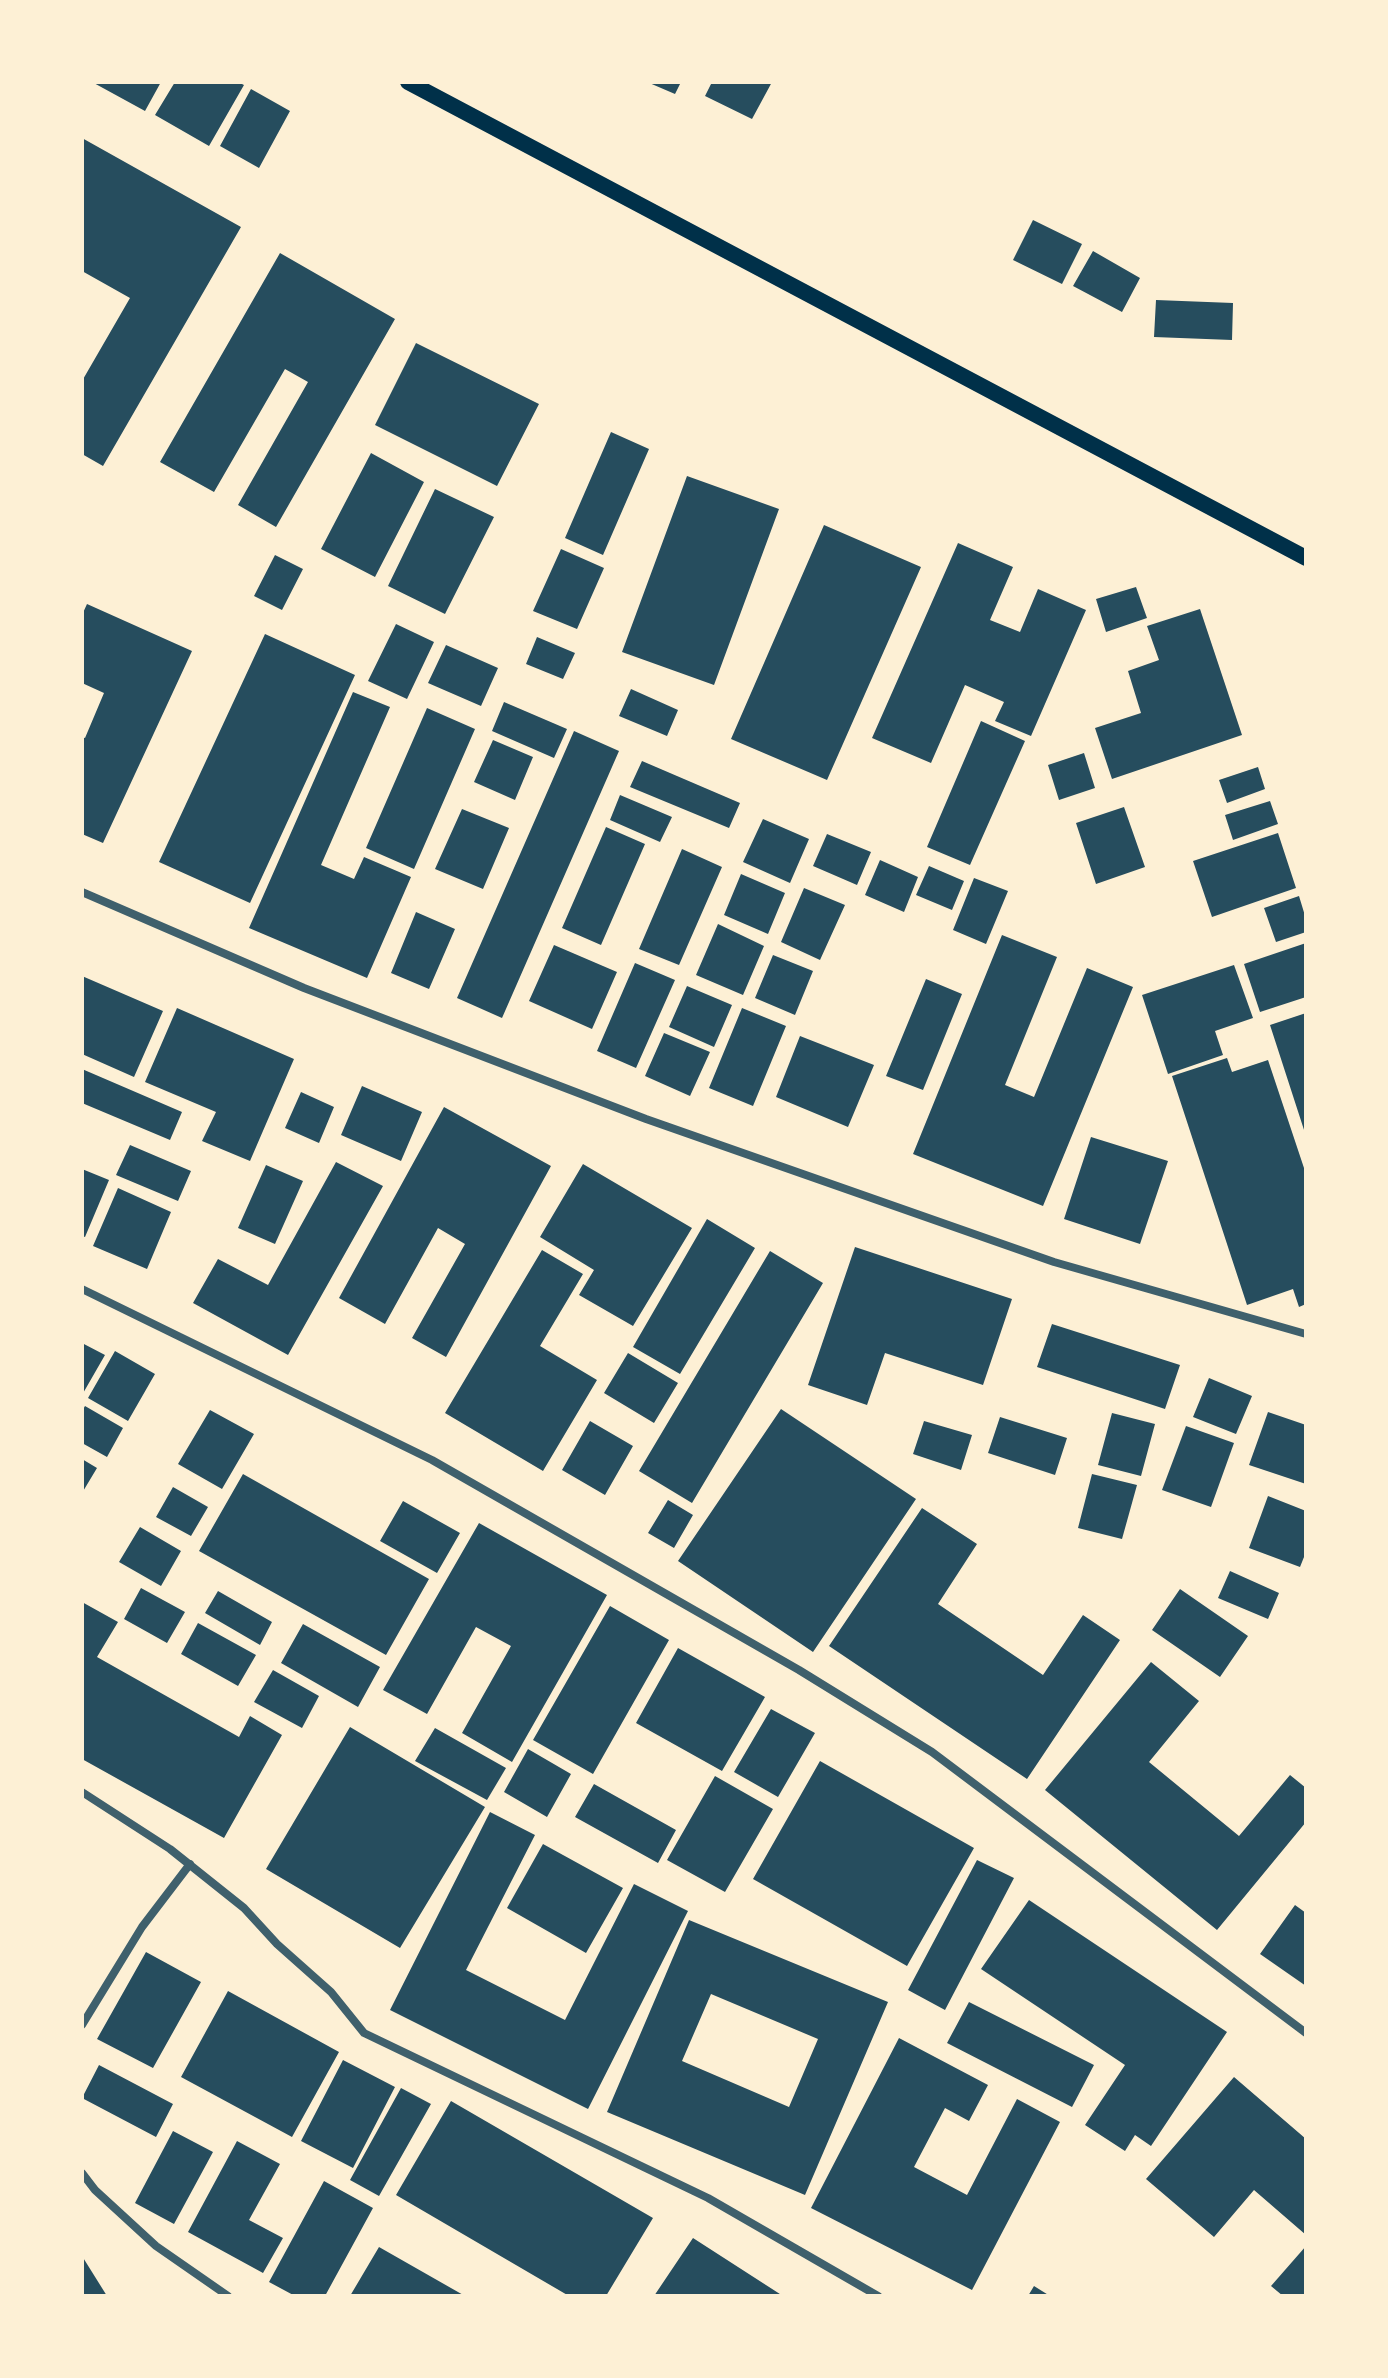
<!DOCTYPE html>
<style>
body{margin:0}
#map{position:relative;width:1388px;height:2378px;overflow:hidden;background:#fdf0d5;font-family:Overpass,sans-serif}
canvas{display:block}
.frame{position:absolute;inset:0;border:84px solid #fdf0d5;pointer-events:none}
</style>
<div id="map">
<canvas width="1388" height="2378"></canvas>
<div class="frame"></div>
</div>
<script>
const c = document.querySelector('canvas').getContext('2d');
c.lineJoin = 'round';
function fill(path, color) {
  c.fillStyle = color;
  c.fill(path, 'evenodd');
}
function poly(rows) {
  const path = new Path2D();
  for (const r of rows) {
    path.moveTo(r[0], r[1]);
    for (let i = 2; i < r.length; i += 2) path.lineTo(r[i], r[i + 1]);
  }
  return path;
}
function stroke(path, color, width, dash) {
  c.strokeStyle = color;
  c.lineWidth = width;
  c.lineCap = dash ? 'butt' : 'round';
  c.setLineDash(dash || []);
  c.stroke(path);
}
fill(poly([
 [92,82,161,82,145,111],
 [175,82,238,82,244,85,209,146,155,115],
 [647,82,681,82,675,94],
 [712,82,772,82,752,119,705,96],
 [251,89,290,111,259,168,220,146],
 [82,138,241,227,103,466,82,454,82,381,130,298,82,271],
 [1033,220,1082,244,1062,284,1013,260],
 [1093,251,1140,278,1122,312,1073,286],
 [280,253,395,319,276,527,238,505,308,382,285,369,214,492,160,462],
 [1156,300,1233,303,1232,340,1154,337],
 [416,343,539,404,497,486,375,425],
 [611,432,649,449,603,555,565,538],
 [371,453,424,482,375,577,321,549],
 [687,476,779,509,714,685,622,652],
 [435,489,494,517,445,614,388,586],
 [824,525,921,567,827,780,731,739],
 [958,543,1013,567,990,620,1020,632,1038,589,1086,610,1031,736,995,721,1004,702,965,685,931,763,872,738],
 [561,549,604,568,577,629,533,611],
 [275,555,303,569,282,610,254,596],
 [1136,587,1147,618,1106,632,1096,599],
 [87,604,192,651,103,843,82,834,82,737,85,738,104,693,82,683,82,615],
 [1200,609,1242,735,1112,779,1095,728,1141,713,1128,671,1159,660,1147,626],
 [396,624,434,642,407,699,368,681],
 [265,634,355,675,250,903,159,862],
 [537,637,575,653,563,679,526,664],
 [446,645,498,668,481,706,428,683],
 [631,689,678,710,667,736,619,716],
 [353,692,390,707,321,865,354,879,364,857,411,877,367,978,249,928],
 [504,702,567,729,554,758,492,731],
 [427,708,475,729,414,869,366,848],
 [981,721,1025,741,970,865,927,847],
 [574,731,619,751,502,1018,457,998],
 [493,740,533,757,515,800,474,782],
 [1084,753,1095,788,1059,800,1048,765],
 [642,761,740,803,729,828,630,787],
 [1258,767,1265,789,1227,803,1219,780],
 [620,795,672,817,660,842,610,820],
 [1270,801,1278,824,1233,840,1225,815],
 [1124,807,1145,867,1096,884,1076,823],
 [462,809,509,828,483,889,435,869],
 [763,819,809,839,790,883,743,862],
 [606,827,645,844,601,945,562,928],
 [1278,833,1296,888,1212,917,1193,861],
 [827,834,871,852,857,885,813,866],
 [682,849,722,867,679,965,639,949],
 [880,860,918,877,904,912,865,895],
 [929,866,964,881,952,910,916,895],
 [741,874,785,893,768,934,724,915],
 [974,878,1008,891,986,944,953,930],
 [804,888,845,905,820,960,781,942],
 [1299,896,1306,919,1306,932,1276,942,1264,908],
 [416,912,455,929,429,989,391,973],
 [718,924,764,946,743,995,696,975],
 [1002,935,1057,957,1005,1085,1034,1097,1087,968,1133,987,1043,1206,913,1154],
 [1306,943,1306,997,1260,1012,1244,964],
 [554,945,617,972,592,1029,529,1001],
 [773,955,813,971,795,1015,755,998],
 [635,963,675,980,636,1068,597,1051],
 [1234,965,1253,1018,1215,1031,1223,1055,1168,1074,1142,995],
 [82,976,163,1011,134,1077,82,1054],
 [926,979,962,994,923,1090,886,1076],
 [687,986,732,1005,714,1047,669,1027],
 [177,1008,294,1059,250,1161,202,1141,216,1112,145,1082],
 [742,1008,786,1026,753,1106,709,1088],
 [1306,1013,1306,1133,1305,1133,1270,1025],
 [664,1033,710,1052,690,1096,645,1076],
 [800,1036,874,1065,848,1127,776,1097],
 [1227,1058,1232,1072,1268,1060,1306,1174,1306,1304,1299,1307,1293,1289,1247,1305,1172,1076],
 [82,1069,182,1112,170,1140,82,1103],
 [362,1086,422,1112,401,1161,341,1135],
 [301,1092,334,1107,319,1143,285,1128],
 [444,1107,551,1166,446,1357,412,1338,465,1244,438,1228,385,1324,339,1298],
 [1091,1137,1168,1161,1140,1244,1064,1219],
 [130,1145,191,1171,178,1201,116,1175],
 [336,1162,383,1186,288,1355,193,1303,218,1259,268,1285],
 [583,1164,692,1228,633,1326,579,1295,594,1270,540,1237],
 [266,1165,303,1181,275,1244,238,1228],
 [82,1169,109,1180,85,1237,82,1236],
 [118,1188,171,1212,147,1269,93,1246],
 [707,1219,755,1248,680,1374,633,1347],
 [855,1247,1012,1299,983,1385,885,1353,867,1405,808,1385],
 [542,1250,583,1274,540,1346,597,1380,543,1471,445,1413],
 [770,1251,823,1283,692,1503,639,1471],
 [1052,1324,1180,1365,1165,1409,1037,1367],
 [82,1343,105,1355,82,1395],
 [115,1351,155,1374,128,1421,88,1398],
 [628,1353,678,1383,654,1423,604,1393],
 [1209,1378,1252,1396,1236,1434,1193,1417],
 [85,1406,123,1428,107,1457,82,1443,82,1411],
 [781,1409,916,1499,813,1652,678,1561],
 [210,1410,254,1434,222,1489,178,1464],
 [1268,1412,1306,1425,1306,1484,1249,1465],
 [1112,1413,1155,1424,1141,1476,1098,1465],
 [1000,1417,1067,1438,1055,1475,988,1453],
 [590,1421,633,1446,605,1495,562,1470],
 [924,1421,972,1435,961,1470,913,1454],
 [1186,1426,1234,1443,1211,1507,1162,1490],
 [82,1459,97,1468,82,1493],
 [243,1474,429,1579,386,1655,199,1551],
 [1092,1474,1137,1485,1122,1539,1078,1528],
 [173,1487,208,1507,191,1536,156,1517],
 [1268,1496,1306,1511,1306,1552,1300,1567,1249,1548],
 [668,1500,693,1515,674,1548,648,1533],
 [403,1501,460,1533,437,1573,380,1541],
 [922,1508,977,1544,938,1604,1043,1675,1083,1615,1120,1640,1027,1779,829,1646],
 [479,1523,607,1595,512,1762,462,1733,511,1646,476,1627,427,1714,383,1690],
 [140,1527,181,1551,161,1586,119,1562],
 [1230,1571,1279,1593,1268,1619,1218,1598],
 [141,1588,185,1612,167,1643,124,1619],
 [1180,1589,1248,1636,1220,1677,1152,1630],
 [218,1591,272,1622,260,1645,205,1613],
 [82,1602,118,1622,97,1657,239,1737,250,1716,282,1735,224,1838,82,1759],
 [610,1606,669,1640,593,1774,533,1740],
 [198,1623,256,1655,238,1686,181,1654],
 [303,1624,380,1667,358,1707,281,1663],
 [678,1648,765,1697,722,1771,636,1723],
 [1151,1662,1199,1701,1149,1762,1239,1836,1290,1775,1306,1788,1306,1822,1217,1930,1045,1790],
 [273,1670,319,1696,302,1728,254,1702],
 [771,1709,815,1733,778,1797,734,1772],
 [350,1727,485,1807,400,1948,266,1869],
 [435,1728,506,1768,487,1800,415,1761],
 [528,1749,571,1774,547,1817,504,1792],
 [820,1761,974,1848,907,1966,753,1879],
 [715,1776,773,1809,725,1892,667,1860],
 [594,1784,676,1830,658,1863,575,1817],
 [490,1812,535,1835,466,1970,565,2020,634,1884,688,1911,588,2109,390,2010],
 [543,1844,623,1888,586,1953,507,1908],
 [977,1860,1014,1878,945,2010,908,1990],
 [1029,1900,1227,2032,1151,2146,1135,2135,1125,2151,1085,2125,1125,2065,981,1969],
 [1295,1905,1306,1913,1306,1986,1260,1954],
 [689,1920,888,2002,805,2195,607,2112],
 [711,1994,818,2039,789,2107,682,2061],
 [146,1952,201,1982,153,2068,97,2039],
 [228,1991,339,2052,292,2137,181,2077],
 [969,2002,1094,2065,1072,2107,947,2043],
 [899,2038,988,2085,969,2121,945,2108,914,2167,967,2195,1017,2099,1060,2122,972,2290,811,2208],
 [343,2060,395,2087,353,2168,301,2141],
 [99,2065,173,2104,156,2137,82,2098],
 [1234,2077,1306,2139,1306,2235,1254,2190,1214,2237,1146,2179],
 [401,2088,431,2104,379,2196,350,2180],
 [451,2101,653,2218,606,2296,569,2296,396,2195],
 [173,2131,213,2152,174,2224,135,2203],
 [237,2141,280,2164,249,2220,283,2238,263,2273,188,2232],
 [324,2181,373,2208,325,2296,295,2296,269,2282],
 [693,2238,783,2296,654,2296],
 [1306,2246,1306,2296,1283,2296,1271,2286],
 [379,2247,465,2296,350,2296],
 [82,2256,107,2296,82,2296],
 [1034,2286,1050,2296,1028,2296]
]), '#264d5e');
stroke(poly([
 [82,892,304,988,646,1119,1054,1262,1306,1334],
 [82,1289,432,1460,799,1670,932,1752,1306,2033],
 [82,1792,170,1849,244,1908,277,1944,331,1992,364,2033,708,2198,878,2296],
 [82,2025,142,1927,190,1864],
 [82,2173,95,2190,156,2246,228,2296]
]), '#3f606c', 8);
stroke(poly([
 [408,82,1306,558]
]), '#003049', 16);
</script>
